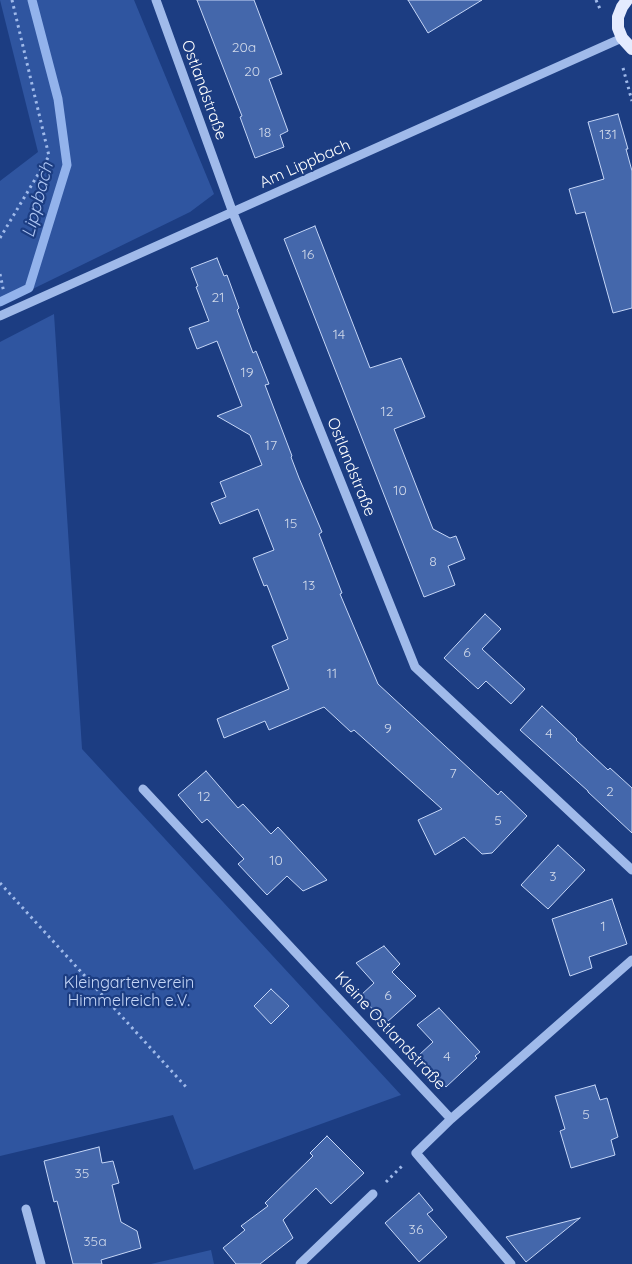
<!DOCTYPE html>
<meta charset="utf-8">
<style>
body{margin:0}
canvas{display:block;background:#1c3d82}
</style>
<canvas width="632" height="1264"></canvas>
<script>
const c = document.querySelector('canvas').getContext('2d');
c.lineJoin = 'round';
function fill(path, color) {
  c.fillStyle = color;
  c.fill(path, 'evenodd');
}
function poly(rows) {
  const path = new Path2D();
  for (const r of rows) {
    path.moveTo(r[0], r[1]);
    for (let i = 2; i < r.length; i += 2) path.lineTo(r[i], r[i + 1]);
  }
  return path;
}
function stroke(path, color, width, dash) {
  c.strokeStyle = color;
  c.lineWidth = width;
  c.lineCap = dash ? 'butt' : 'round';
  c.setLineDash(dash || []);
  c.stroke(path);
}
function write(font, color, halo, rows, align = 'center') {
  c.font = font + ' Quicksand,sans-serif';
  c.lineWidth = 4.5;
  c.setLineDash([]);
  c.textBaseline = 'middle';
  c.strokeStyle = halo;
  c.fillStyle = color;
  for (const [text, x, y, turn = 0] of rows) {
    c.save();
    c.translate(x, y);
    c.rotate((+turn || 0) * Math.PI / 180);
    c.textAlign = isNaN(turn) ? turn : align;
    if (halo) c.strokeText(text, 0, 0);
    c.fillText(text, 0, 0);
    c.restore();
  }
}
fill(poly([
 [0,0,134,0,214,194,190,212,0,305,0,181,38,152],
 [54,314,82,749,401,1095,194,1170,173,1115,0,1156,0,342],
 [211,1250,214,1264,151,1264]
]), '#2f55a0');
stroke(poly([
 [0,302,29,288,67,165,58,99,32,0]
]), '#93b3ec', 9);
const building = poly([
 [197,0,254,0,282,74,269,79,288,131,280,135,284,147,255,158,240,117,242,116,197,0],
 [408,0,482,0,428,33,408,0],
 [618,114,628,149,626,149,632,171,632,308,613,313,585,212,576,214,569,189,604,179,588,122,618,114],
 [315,226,370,368,401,358,425,417,394,429,433,529,450,538,456,536,465,559,448,566,455,585,424,597,284,239,315,226],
 [217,258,224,276,227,275,239,308,237,310,253,353,256,351,269,384,265,385,292,456,291,457,299,478,322,532,319,534,342,593,340,594,378,684,498,795,501,791,527,816,492,853,482,854,464,837,435,855,418,820,442,809,354,730,351,732,324,707,269,730,265,721,224,738,217,719,289,689,272,646,288,639,267,585,264,586,253,558,274,550,258,509,220,524,211,503,226,497,220,482,262,465,250,435,217,416,242,406,217,341,197,349,189,328,209,321,196,287,198,286,191,268,217,258],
 [485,614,501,629,482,649,525,689,511,704,486,681,478,689,444,658,485,614],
 [542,706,577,739,576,740,608,770,610,768,632,788,632,833,588,792,588,791,520,730,542,706],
 [206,771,238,808,243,804,271,834,278,827,327,880,303,891,287,876,267,895,238,864,244,859,207,819,202,823,178,795,206,771],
 [558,845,585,870,548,909,521,885,558,845],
 [612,899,627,944,589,957,592,968,570,976,552,919,612,899],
 [384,946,400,964,392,972,416,996,386,1023,360,996,374,983,356,963,384,946],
 [271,989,289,1006,271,1024,254,1006,271,989],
 [439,1008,480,1052,475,1056,477,1058,446,1087,418,1056,433,1042,417,1025,439,1008],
 [595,1085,600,1100,607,1098,618,1137,611,1140,615,1155,571,1168,560,1131,565,1129,555,1096,595,1085],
 [327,1136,364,1173,331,1204,316,1188,283,1220,293,1238,260,1264,236,1264,223,1248,245,1230,241,1226,268,1206,265,1203,313,1156,310,1153,327,1136],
 [99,1147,102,1163,113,1161,119,1183,112,1185,121,1222,137,1231,141,1248,101,1260,102,1264,73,1264,57,1201,54,1202,44,1161,99,1147],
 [419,1193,433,1210,427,1214,447,1237,419,1262,385,1223,419,1193],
 [580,1218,526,1262,506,1237,580,1218]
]);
fill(building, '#4467ab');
stroke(building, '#c5d6f7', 1);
stroke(poly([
 [596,0,600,9],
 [623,68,632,101],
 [0,238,49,156,12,0],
 [0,274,4,293],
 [0,883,187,1088],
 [386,1182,403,1165]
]), '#a0baea', 3, [2.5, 4]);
stroke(poly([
 [156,0,233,213,415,667,632,870],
 [0,316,622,38],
 [143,789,451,1119,632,960],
 [451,1119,416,1153,511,1264],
 [26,1209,41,1264],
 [300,1264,373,1194]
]), '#a0baea', 9);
stroke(poly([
 [627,0,622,7,618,17,618,28,622,38,632,49]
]), '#e4ebfe', 12);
write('14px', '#d0d9ea', null, [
 ["20a",244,48],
 ["20",252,72],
 ["18",265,133],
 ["131",608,135],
 ["16",308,255],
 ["21",218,298],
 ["14",339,335],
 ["19",247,373],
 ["12",387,412],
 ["17",271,446],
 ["10",400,491],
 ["15",291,524],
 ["8",433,562],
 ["13",309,586],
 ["6",467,653],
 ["11",332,674],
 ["9",388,729],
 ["4",549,734],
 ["7",453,774],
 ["2",610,792],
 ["12",204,797],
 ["5",498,821],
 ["10",276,861],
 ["3",553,877],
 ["1",603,927],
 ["6",388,996],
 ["4",447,1057],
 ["5",586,1115],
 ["35",82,1174],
 ["36",416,1230],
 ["35a",95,1242]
]);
write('16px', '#fff', '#1c3d82', [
 ["Ostlandstraße",204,90,70],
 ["Am Lippbach",305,164,-24],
 ["Ostlandstraße",351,467,68],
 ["Kleine Ostlandstraße",390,1031,47]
]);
write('16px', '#c5d6f7', '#1c3d82', [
 ["Kleingartenverein",129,983],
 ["Himmelreich e.V.",129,1001]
]);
write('italic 18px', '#acc4f2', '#1c3d82', [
 ["Lippbach",38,200,-75]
]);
</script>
